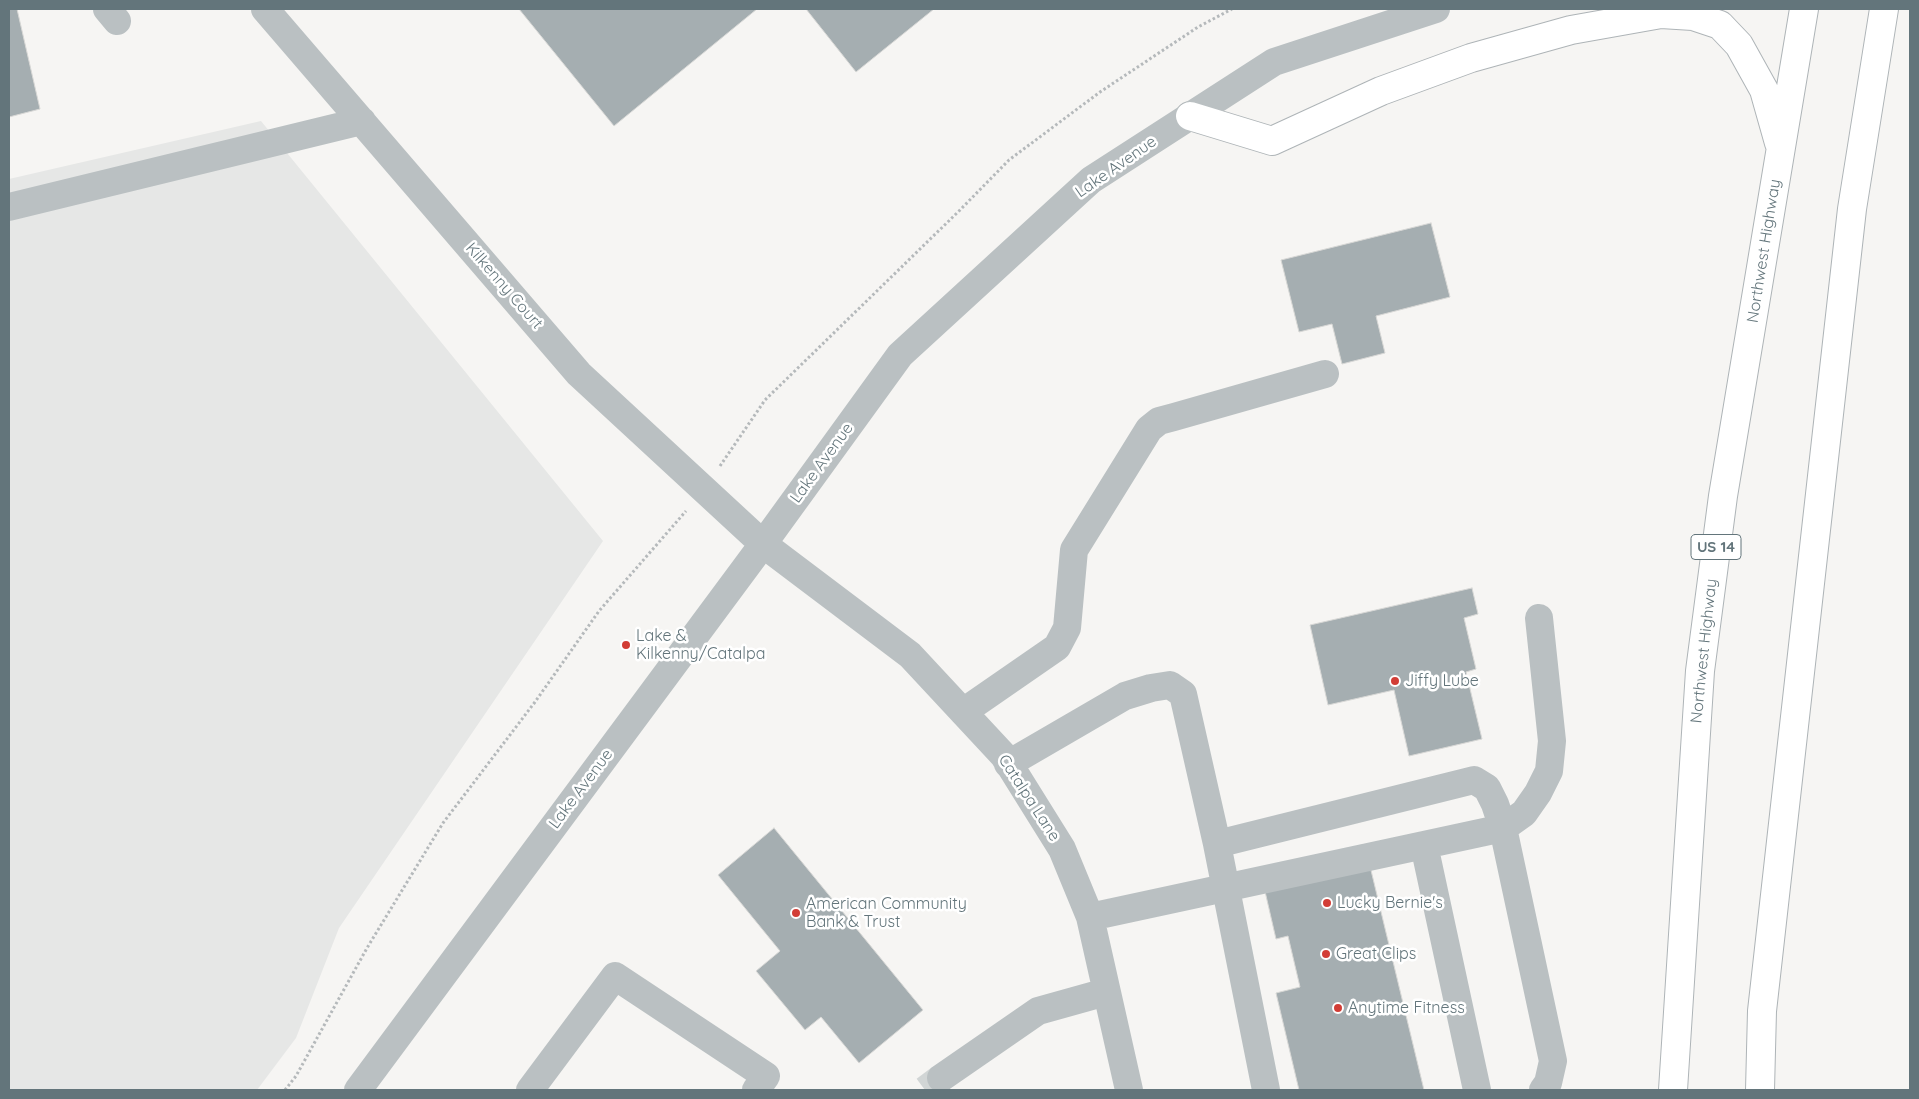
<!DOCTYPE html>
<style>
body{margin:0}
#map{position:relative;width:1919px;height:1099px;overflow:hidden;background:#f6f5f3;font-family:Quicksand,sans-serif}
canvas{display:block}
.frame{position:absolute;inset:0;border:10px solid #63757b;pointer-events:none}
</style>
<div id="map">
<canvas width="1919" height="1099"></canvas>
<div class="frame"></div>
</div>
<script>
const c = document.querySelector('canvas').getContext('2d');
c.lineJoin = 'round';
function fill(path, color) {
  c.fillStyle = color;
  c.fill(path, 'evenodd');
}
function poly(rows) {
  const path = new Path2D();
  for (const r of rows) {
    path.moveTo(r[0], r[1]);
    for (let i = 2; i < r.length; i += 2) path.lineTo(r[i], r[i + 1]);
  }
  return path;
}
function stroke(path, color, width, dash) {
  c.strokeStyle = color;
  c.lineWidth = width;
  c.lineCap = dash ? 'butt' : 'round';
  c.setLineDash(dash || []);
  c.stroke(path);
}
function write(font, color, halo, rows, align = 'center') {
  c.font = font + ' Quicksand,sans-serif';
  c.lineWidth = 5;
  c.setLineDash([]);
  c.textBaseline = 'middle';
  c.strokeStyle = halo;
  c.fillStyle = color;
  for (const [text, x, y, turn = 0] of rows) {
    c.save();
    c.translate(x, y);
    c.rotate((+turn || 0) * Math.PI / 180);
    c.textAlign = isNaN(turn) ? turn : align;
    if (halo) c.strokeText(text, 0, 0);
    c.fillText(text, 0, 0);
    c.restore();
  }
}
fill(poly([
 [261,121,603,541,339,928,296,1038,257,1090,9,1090,9,179]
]), '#e6e7e6');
const building = poly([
 [9,9,17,9,40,109,9,117,9,9],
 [519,9,757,9,614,126,519,9],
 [806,9,934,9,856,72,806,9],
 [1431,223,1450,297,1376,316,1385,353,1342,364,1332,324,1299,332,1281,260,1431,223],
 [1472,588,1478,614,1464,618,1476,669,1466,672,1482,739,1409,756,1394,690,1328,705,1310,625,1472,588],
 [774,828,923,1010,859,1063,821,1017,805,1030,756,971,780,951,718,875,774,828],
 [1369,862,1424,1090,1299,1090,1276,993,1300,987,1288,936,1276,939,1264,887,1369,862]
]);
fill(building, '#a5aeb1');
stroke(building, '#d7d7d5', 1);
stroke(poly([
 [925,1090,941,1078]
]), '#d1d5d5', 28, [28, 14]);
const major = poly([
 [1190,116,1272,141,1381,91,1471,58,1571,30,1661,14,1693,16,1720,25,1739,45,1764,90,1779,143],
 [1673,1090,1700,671,1723,496,1804,9],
 [1760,1090,1762,1011,1852,209,1884,9]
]);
stroke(major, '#aeb4b7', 30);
stroke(poly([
 [720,466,765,400,959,211,1009,160,1100,92,1198,27,1232,9],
 [285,1090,296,1076,367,948,443,823,535,702,599,611,686,511]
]), '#b5b9bb', 3, [2.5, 2.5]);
stroke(poly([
 [107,9,117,21],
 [265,9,579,374,763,544,910,655,1004,756,1062,849,1090,917,1129,1090],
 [9,207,362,121],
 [963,712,1057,647,1067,628,1074,550,1149,429,1159,421,1174,417,1325,374],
 [1008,764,1125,696,1151,688,1170,685,1183,694,1217,844,1266,1090],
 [1217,844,1474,780,1487,788,1495,804,1503,828,1524,813,1538,793,1549,771,1552,741,1539,618],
 [1424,845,1477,1090],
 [1090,917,1503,828,1553,1061,1548,1083,1543,1090],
 [941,1078,1038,1011,1106,992],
 [358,1090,763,544,900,355,1091,180,1274,62,1436,9],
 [530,1090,615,976,766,1076,756,1090]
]), '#bac0c2', 28);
stroke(major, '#fff', 28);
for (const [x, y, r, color] of [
 [626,645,5,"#d23d36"],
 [1395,681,5,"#d23d36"],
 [1327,903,5,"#d23d36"],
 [796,913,5,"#d23d36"],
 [1326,954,5,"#d23d36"],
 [1338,1008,5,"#d23d36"]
]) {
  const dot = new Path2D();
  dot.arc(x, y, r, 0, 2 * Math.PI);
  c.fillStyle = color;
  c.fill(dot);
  stroke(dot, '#fff', 2);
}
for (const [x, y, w] of [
 [1716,547,50]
]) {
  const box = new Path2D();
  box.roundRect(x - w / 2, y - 12.5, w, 25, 4);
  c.fillStyle = '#fff';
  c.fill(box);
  stroke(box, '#63757b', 1);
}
write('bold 15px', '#63757b', null, [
 ["US 14",1716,547]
]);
write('16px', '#63757b', '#fff', [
 ["Lake Avenue",1116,167,-35],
 ["Northwest Highway",1764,251,-81],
 ["Kilkenny Court",504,286,49],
 ["Lake Avenue",822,463,-54],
 ["Northwest Highway",1704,651,-84],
 ["Lake Avenue",581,789,-53],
 ["Catalpa Lane",1029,798,57]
]);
write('16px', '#63757b', '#fff', [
 ["Lake &",636,636],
 ["Kilkenny/Catalpa",636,654],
 ["Jiffy Lube",1405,681],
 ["Lucky Bernie's",1337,903],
 ["American Community",806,904],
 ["Bank & Trust",806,922],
 ["Great Clips",1336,954],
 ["Anytime Fitness",1348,1008]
], 'left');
</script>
